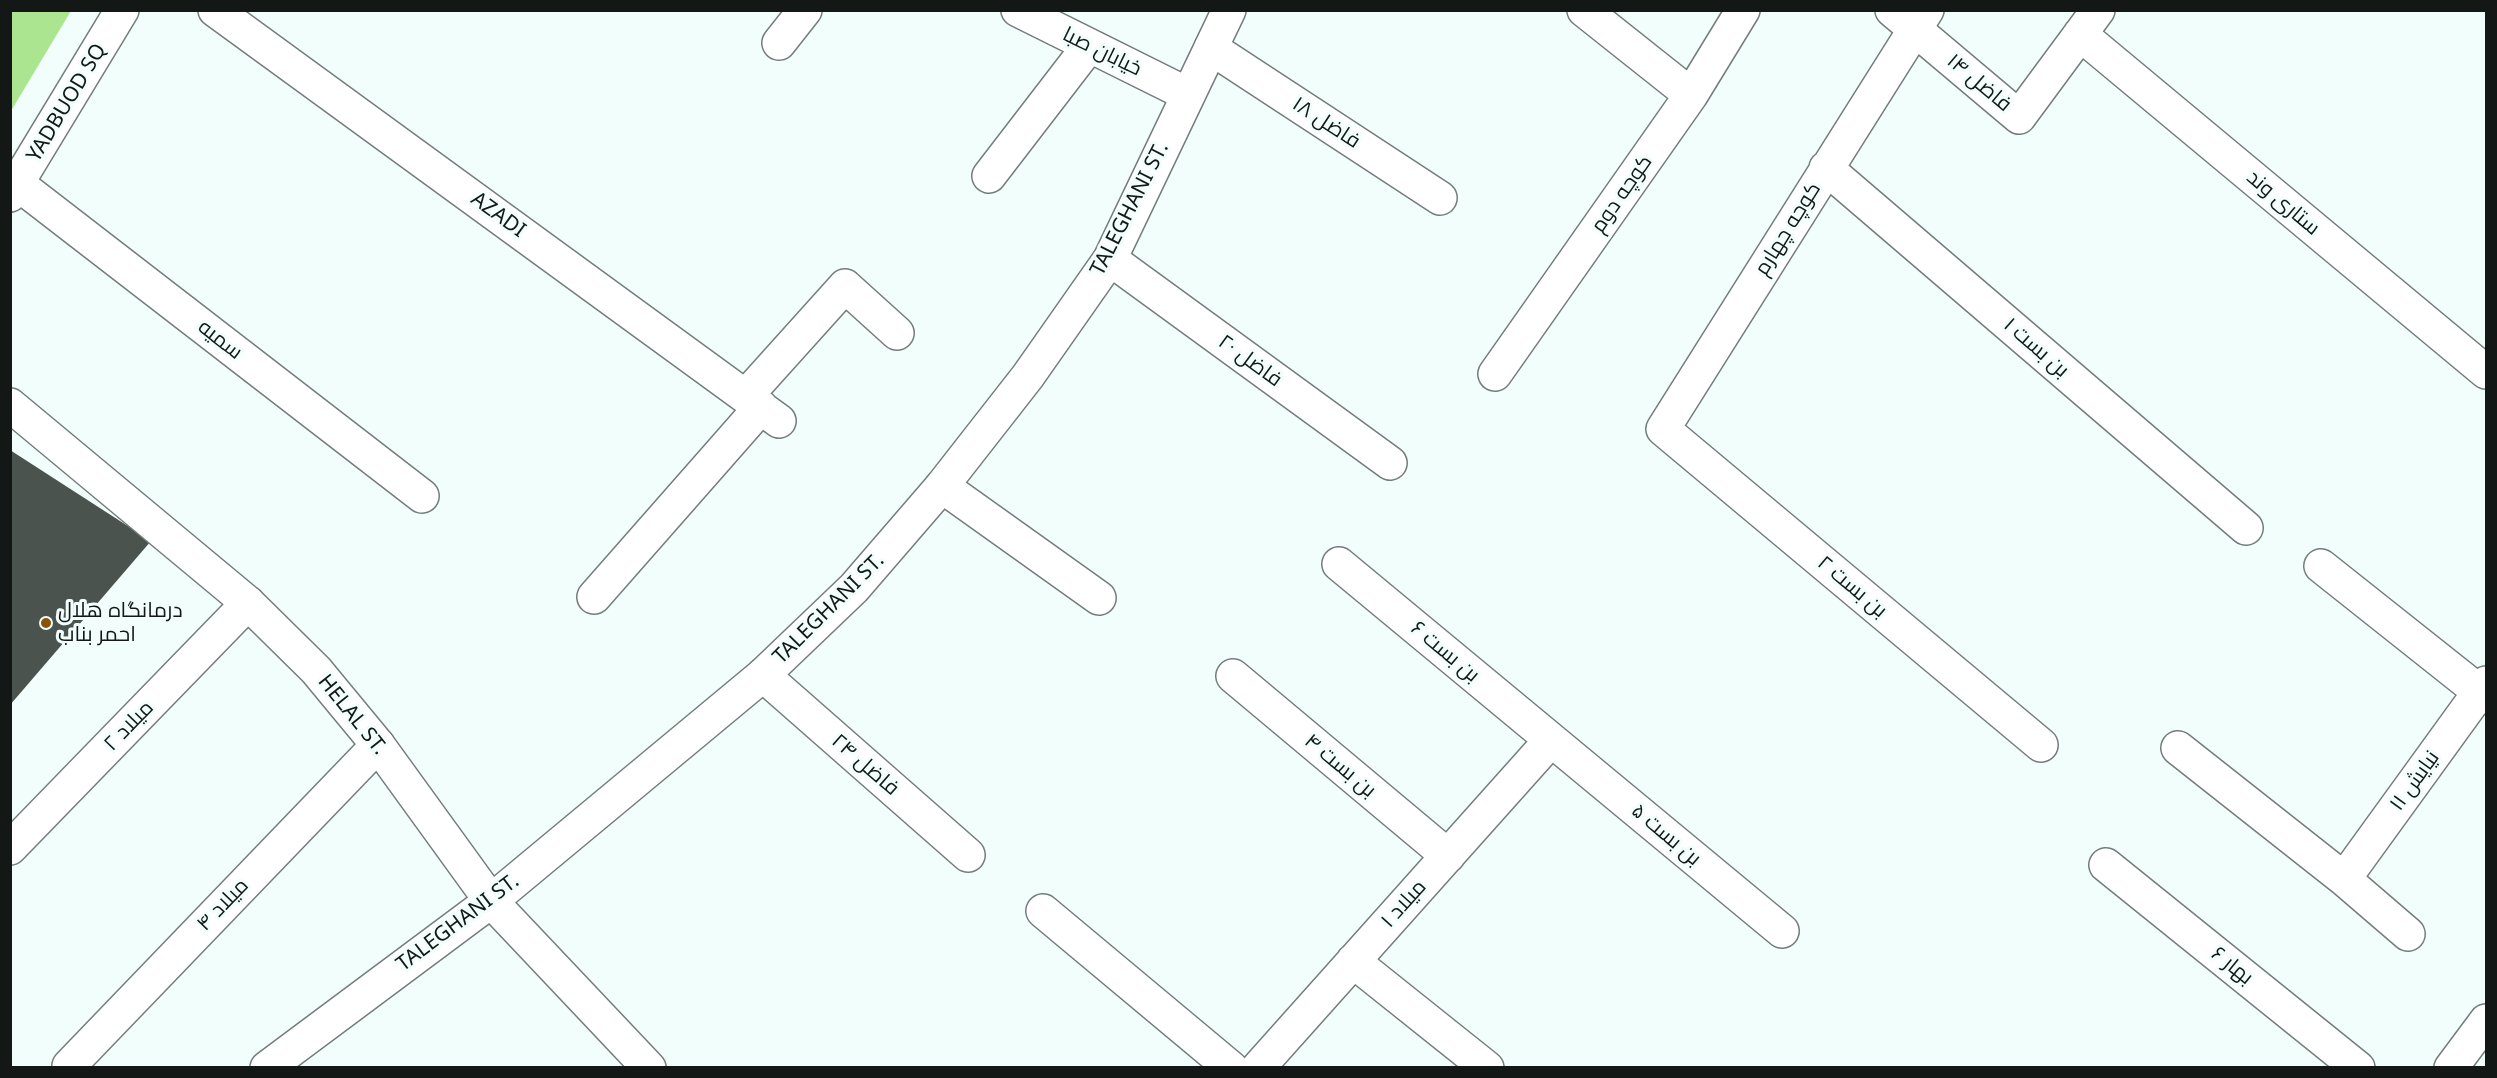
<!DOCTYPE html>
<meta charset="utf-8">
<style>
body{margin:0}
#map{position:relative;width:2497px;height:1078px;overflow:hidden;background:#f2fefc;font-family:"Noto Sans",sans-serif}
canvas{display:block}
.frame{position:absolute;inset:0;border:12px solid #131817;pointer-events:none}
</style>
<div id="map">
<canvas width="2497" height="1078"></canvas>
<div class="frame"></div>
</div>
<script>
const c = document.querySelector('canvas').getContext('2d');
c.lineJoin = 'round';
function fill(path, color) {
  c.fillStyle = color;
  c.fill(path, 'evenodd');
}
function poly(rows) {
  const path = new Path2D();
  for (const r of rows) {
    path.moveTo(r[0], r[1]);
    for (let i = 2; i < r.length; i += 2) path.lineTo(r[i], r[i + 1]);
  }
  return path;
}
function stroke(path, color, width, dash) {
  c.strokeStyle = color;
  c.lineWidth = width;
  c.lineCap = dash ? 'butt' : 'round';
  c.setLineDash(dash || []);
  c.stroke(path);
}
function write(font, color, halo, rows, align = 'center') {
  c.font = font + ' "Noto Sans",Cairo,sans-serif';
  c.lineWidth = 6;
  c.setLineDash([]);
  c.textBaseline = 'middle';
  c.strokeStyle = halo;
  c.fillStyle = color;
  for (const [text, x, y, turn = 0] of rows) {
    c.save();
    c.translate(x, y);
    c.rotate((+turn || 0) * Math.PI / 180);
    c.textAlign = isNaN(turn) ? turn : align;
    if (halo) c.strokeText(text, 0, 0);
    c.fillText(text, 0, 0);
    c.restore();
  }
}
fill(poly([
 [11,10,71,11,11,111,10,11]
]), '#abe58f');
fill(poly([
 [10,450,151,541,10,705]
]), '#4b534e');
const minor = poly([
 [215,10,779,421],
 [1018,10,1187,94],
 [1584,10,1691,95],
 [1892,10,2019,117,2098,10],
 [1927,10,1663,429,2041,745],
 [2080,34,2486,372],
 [779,43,805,10],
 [1211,48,1440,198],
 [1826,168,2246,528],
 [989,176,1089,46],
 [18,184,422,496],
 [1110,259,1390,463],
 [1495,374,1691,95,1743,10],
 [746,396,845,286,897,333],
 [942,486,1099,598],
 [1339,564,1782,931],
 [2321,566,2486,697],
 [594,597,761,407],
 [763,675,968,855],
 [1233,676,1448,856],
 [2178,748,2344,879,2408,934],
 [10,848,248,603],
 [2106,865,2358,1068],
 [2344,879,2486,683],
 [1043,911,1231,1068],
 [1353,961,1487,1068],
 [69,1066,378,745],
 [1258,1068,1551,740]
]);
const major = poly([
 [10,195,122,10],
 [10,405,248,603,316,670,378,745,491,901,649,1068],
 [267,1068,491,901,763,675,854,588,942,486,1028,376,1110,259,1229,10],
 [2451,1068,2486,1021]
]);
stroke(minor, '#737d7b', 36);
stroke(major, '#737d7b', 36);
stroke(minor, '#fff', 33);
stroke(major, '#fff', 33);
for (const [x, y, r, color] of [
 [46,623,6,"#8b520a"]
]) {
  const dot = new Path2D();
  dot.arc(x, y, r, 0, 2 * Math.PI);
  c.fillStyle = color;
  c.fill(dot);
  stroke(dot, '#f2fefc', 2);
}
write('21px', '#131817', '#f2fefc', [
 ["خیابان صبا",1102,52,26],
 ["فاضل ۱۴",1979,83,40],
 ["YADBUOD SQ",67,103,-59],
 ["فاضل ۱۸",1326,123,33],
 ["کوچه دوم",1622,194,-55],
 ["ستاری وند",2283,203,40],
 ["TALEGHANI ST.",1130,209,-63],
 ["AZADI",498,215,36],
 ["کوچه چهارم",1788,229,-58],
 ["سمیه",220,340,38],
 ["بن بست ۱",2036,348,41],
 ["فاضل ۲۰",1250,361,36],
 ["بن بست ۲",1852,587,40],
 ["TALEGHANI ST.",829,609,-45],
 ["بن بست ۶",1445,652,40],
 ["HELAL ST.",352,715,51],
 ["میلاد ۲",129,726,-46],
 ["فاضل ۲۴",865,765,41],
 ["بن بست ۴",1340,766,40],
 ["نیایش ۱۱",2415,781,-54],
 ["بن بست ۵",1666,835,40],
 ["میلاد ۱",1404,904,-48],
 ["میلاد ۴",223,905,-46],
 ["TALEGHANI ST.",458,923,-37],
 ["بهار ۶",2232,966,39]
]);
write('21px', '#131817', '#f2fefc', [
 ["درمانگاه هلال",58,611],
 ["احمر بناب",58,635]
], 'left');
</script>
